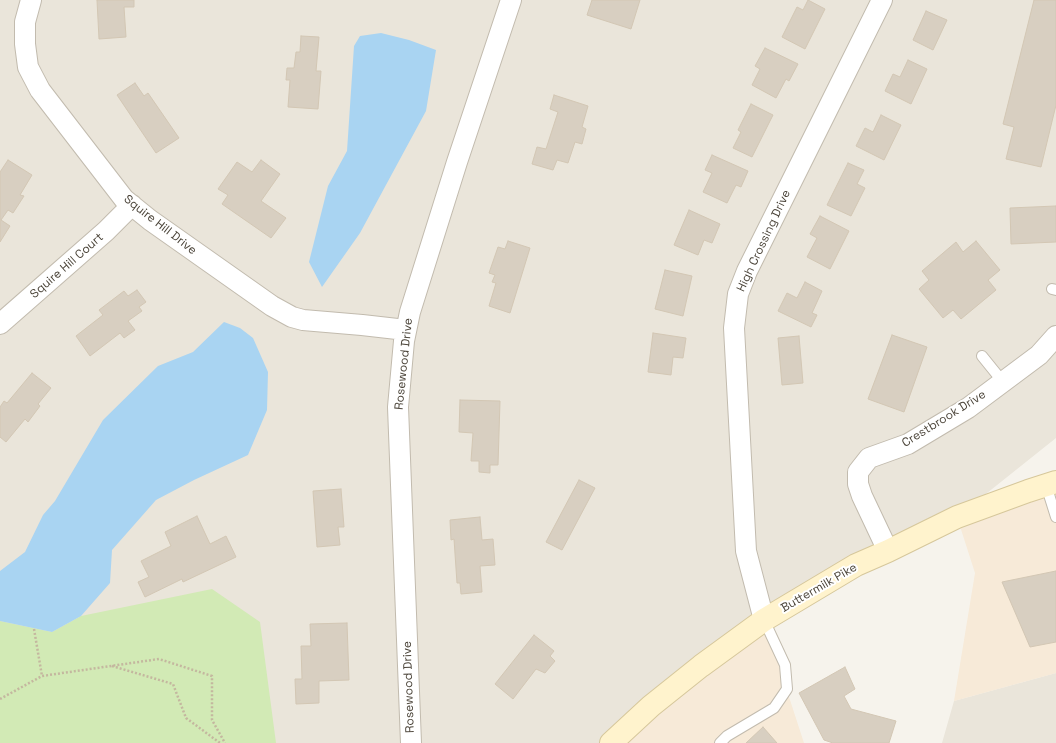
<!DOCTYPE html>
<style>
body{margin:0}
canvas{display:block;background:#f6f3ec}
</style>
<canvas width="1056" height="743"></canvas>
<script>
const c = document.querySelector('canvas').getContext('2d');
c.lineJoin = 'round';
function fill(path, color) {
  c.fillStyle = color;
  c.fill(path, 'evenodd');
}
function poly(rows) {
  const path = new Path2D();
  for (const r of rows) {
    path.moveTo(r[0], r[1]);
    for (let i = 2; i < r.length; i += 2) path.lineTo(r[i], r[i + 1]);
  }
  return path;
}
function stroke(path, color, width, dash) {
  c.strokeStyle = color;
  c.lineWidth = width;
  c.lineCap = dash ? 'butt' : 'round';
  c.setLineDash(dash || []);
  c.stroke(path);
}
function write(font, color, halo, rows, align = 'center') {
  c.font = font + ' "Space Grotesk",sans-serif';
  c.lineWidth = 4;
  c.setLineDash([]);
  c.textBaseline = 'middle';
  c.strokeStyle = halo;
  c.fillStyle = color;
  for (const [text, x, y, turn = 0] of rows) {
    c.save();
    c.translate(x, y);
    c.rotate((+turn || 0) * Math.PI / 180);
    c.textAlign = isNaN(turn) ? turn : align;
    if (halo) c.strokeText(text, 0, 0);
    c.fillText(text, 0, 0);
    c.restore();
  }
}
fill(poly([
 [0,0,1056,0,1056,438,957,517,856,565,611,743,0,743],
 [1056,673,1056,743,942,743,954,701]
]), '#eae5da');
fill(poly([
 [1056,482,1056,673,954,701,975,573,957,517],
 [764,620,804,743,611,743]
]), '#f7ead8');
fill(poly([
 [212,589,260,622,276,743,0,743,0,621,52,632,81,616]
]), '#d2eab5');
fill(poly([
 [381,33,409,40,436,50,426,111,360,233,322,287,309,262,328,186,347,151,354,46,360,36],
 [224,322,240,328,253,338,268,372,267,410,248,455,194,480,156,500,112,550,110,583,81,616,52,632,0,621,0,571,25,552,43,515,55,501,103,420,158,366,193,352]
]), '#a9d4f2');
const building = poly([
 [97,0,134,0,134,7,124,7,126,37,99,39,97,0],
 [592,0,640,0,631,29,587,15,592,0],
 [808,0,825,9,805,49,782,37,797,7,803,10,808,0],
 [1034,0,1056,0,1056,105,1041,167,1006,159,1014,127,1003,124,1034,0],
 [926,11,947,20,933,50,913,40,926,11],
 [301,36,319,37,316,71,321,71,318,109,288,107,290,80,286,80,287,68,294,68,296,52,300,52,301,36],
 [765,48,798,64,789,81,786,79,776,98,752,85,760,69,755,66,765,48],
 [908,60,927,69,911,104,885,91,893,74,900,77,908,60],
 [135,83,144,96,148,93,179,138,156,153,117,95,135,83],
 [554,95,588,106,582,127,586,129,582,144,575,142,568,163,557,160,553,170,532,164,537,147,546,149,558,112,550,109,554,95],
 [751,104,773,115,752,157,733,148,741,132,738,130,751,104],
 [881,115,901,125,884,160,856,146,865,128,873,132,881,115],
 [712,155,748,171,741,187,736,185,727,203,703,192,712,173,705,170,712,155],
 [8,160,32,175,20,195,24,196,13,213,8,210,1,220,10,226,0,242,0,172,8,160],
 [261,160,280,174,261,201,286,218,271,238,222,204,228,195,218,189,237,162,252,172,261,160],
 [848,163,864,170,857,184,865,188,851,216,827,205,848,163],
 [1056,206,1056,242,1011,244,1010,208,1056,206],
 [689,210,720,224,712,243,704,240,698,255,674,245,689,210],
 [820,216,849,231,830,269,807,257,817,238,810,234,820,216],
 [508,241,530,248,510,313,489,306,496,283,492,282,495,275,489,273,498,247,505,249,508,241],
 [976,241,1000,270,988,280,996,290,961,319,953,310,943,318,919,289,929,280,922,271,956,242,963,252,976,241],
 [665,270,692,276,683,316,655,309,665,270],
 [805,282,822,291,812,313,817,315,811,327,778,311,787,293,797,298,805,282],
 [137,290,146,302,139,307,142,311,128,321,135,330,124,338,120,333,90,356,76,336,103,315,99,310,124,291,128,296,137,290],
 [653,333,686,338,683,358,673,357,671,375,648,372,653,333],
 [892,335,927,347,904,412,868,399,892,335],
 [799,336,803,383,782,385,778,338,799,336],
 [32,373,51,388,38,404,40,406,28,422,25,419,6,442,0,437,0,407,4,401,7,403,32,373],
 [460,400,500,401,498,465,490,465,490,473,479,472,479,461,471,461,473,433,459,432,460,400],
 [579,480,595,488,562,550,546,542,579,480],
 [341,489,344,527,338,527,340,545,317,547,313,491,341,489],
 [197,516,210,544,226,536,236,557,183,582,182,579,145,597,138,582,149,577,141,561,171,546,165,532,197,516],
 [480,517,482,540,493,539,495,565,480,566,482,592,461,594,460,583,457,583,454,539,451,540,450,520,480,517],
 [1056,571,1056,642,1030,647,1002,582,1056,571],
 [347,623,349,680,319,681,319,703,296,704,295,679,302,679,301,646,311,646,310,624,347,623],
 [534,635,554,651,550,656,555,661,545,673,536,669,513,699,495,684,534,635],
 [845,667,855,689,844,696,851,709,896,721,889,743,833,743,824,740,799,693,845,667],
 [763,727,777,743,746,743,763,727]
]);
fill(building, '#d8cfc1');
stroke(building, '#d3c7b4', 1);
const lane = poly([
 [1052,289,1056,290],
 [982,356,1003,382],
 [1046,485,1056,517],
 [720,743,727,736,774,708,787,689,785,665,764,620]
]);
const street = poly([
 [31,0,25,22,25,44,28,67,40,90,124,199,150,220,272,306,292,317,303,320,362,325,406,330],
 [0,324,106,231,132,205],
 [888,551,862,496,858,484,858,472,869,458,908,444,968,408,1039,355,1056,336],
 [764,620,746,551,734,328,738,294,747,271,882,0],
 [411,743,398,407,404,341,410,312,457,162,511,0]
]);
const secondary = poly([
 [611,743,651,706,701,666,764,620,856,565,888,551,957,517,1028,491,1056,482]
]);
stroke(lane, '#c2bbae', 12);
stroke(street, '#c2bbae', 22);
stroke(secondary, '#d6c79b', 24);
stroke(poly([
 [34,629,42,676],
 [112,666,173,684,186,718,220,743],
 [0,699,42,676,159,659,212,676,212,720,225,743]
]), '#c4b79f', 2.5, [2, 2]);
stroke(lane, '#fff', 10);
stroke(street, '#fff', 20);
stroke(secondary, '#fff3cd', 22);
write('12px', '#4b4439', '#fff', [
 ["Squire Hill Drive",160,225,38],
 ["High Crossing Drive",764,241,-65],
 ["Squire Hill Court",67,266,-41],
 ["Rosewood Drive",404,364,-84],
 ["Crestbrook Drive",944,419,-32],
 ["Buttermilk Pike",819,588,-30],
 ["Rosewood Drive",409,687,-92]
]);
</script>
